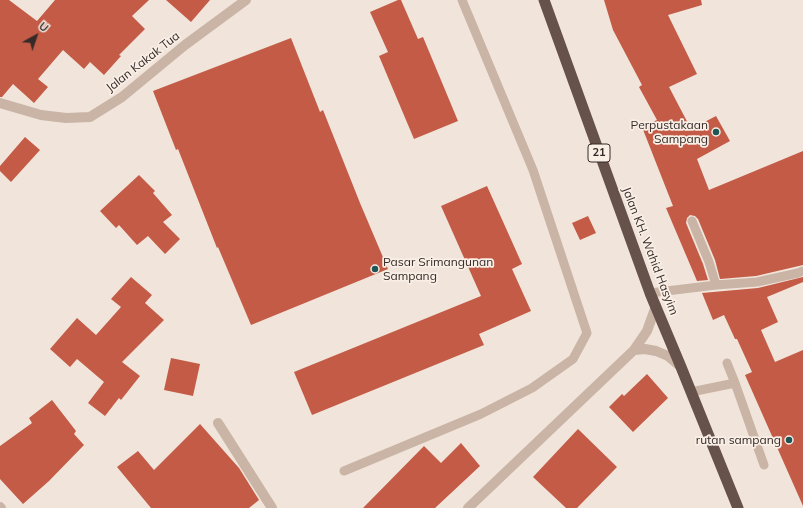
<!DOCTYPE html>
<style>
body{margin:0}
#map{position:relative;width:803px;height:508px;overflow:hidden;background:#f1e4da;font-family:Mulish,sans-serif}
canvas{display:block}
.north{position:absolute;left:16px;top:16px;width:40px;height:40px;-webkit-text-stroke:3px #f9efe6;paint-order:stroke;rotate:40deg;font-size:11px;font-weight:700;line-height:16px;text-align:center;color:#352a27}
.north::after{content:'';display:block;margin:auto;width:14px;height:18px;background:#352a27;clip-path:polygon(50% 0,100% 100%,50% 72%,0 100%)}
</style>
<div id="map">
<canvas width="803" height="508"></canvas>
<div class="north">U</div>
</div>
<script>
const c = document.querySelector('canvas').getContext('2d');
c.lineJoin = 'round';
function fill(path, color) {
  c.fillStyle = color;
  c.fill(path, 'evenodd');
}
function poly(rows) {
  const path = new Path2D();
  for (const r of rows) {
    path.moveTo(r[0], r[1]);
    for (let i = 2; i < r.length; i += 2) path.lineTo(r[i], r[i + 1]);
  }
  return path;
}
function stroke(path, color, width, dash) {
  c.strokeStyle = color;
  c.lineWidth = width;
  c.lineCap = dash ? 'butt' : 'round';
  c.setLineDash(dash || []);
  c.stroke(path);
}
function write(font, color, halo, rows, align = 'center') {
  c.font = font + ' Mulish,sans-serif';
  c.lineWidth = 3.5;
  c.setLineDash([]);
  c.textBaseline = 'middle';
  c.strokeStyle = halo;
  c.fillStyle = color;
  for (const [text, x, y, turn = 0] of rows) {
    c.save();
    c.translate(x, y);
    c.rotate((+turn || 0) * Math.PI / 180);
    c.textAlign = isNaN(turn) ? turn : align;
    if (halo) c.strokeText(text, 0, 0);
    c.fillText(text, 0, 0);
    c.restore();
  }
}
fill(poly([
 [0,0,9,0,37,21,55,0,149,0,132,16,145,29,119,55,121,56,104,75,90,62,84,69,63,50,38,79,48,87,34,103,13,84,2,97,0,97],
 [166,0,210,0,191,22],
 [398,0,401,0,418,39,423,37,458,121,414,139,379,56,388,52,370,12],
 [604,0,701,0,702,5,668,15,697,74,669,87,691,129,716,116,730,141,697,159,709,190,803,151,803,265,756,276,720,279,715,260,698,219,695,216,690,215,687,218,686,223,703,264,708,280,697,281,666,208,673,206,642,127,657,120,639,87,642,85,613,30],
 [291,38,320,112,323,110,360,203,388,269,251,325,218,247,217,248,178,149,176,150,153,91],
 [25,137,40,150,11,182,0,171,0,166],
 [139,175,155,191,153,193,172,215,163,222,180,239,165,254,148,236,137,245,119,225,116,228,100,211],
 [487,186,522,264,512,269,531,311,479,334,484,345,312,415,294,372,481,296,441,206],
 [588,216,596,233,580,240,572,223],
 [131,277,152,295,145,303,164,320,122,362,140,376,121,400,119,398,105,416,88,403,104,382,77,359,70,367,50,349,77,318,96,335,121,307,111,299],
 [803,277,803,282,767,297,778,322,761,330,775,362,803,350,803,506,745,375,752,372,737,339,735,339,724,315,713,320,702,293,758,288],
 [171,358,200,364,193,396,164,390],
 [647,374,668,398,633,432,609,407,622,394,624,396],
 [52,400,76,431,74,434,84,445,49,481,23,504,0,479,0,446,32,423,29,418],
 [200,424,239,468,259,500,249,508,151,508,117,467,138,451,154,470],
 [578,429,617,467,577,508,566,508,533,477],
 [461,443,480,466,435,508,363,508,424,446,441,463]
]), '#c35b46');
stroke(poly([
 [716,285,757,282,798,273,803,271],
 [650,293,716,285,709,262,692,221],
 [727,363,735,383],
 [691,392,735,383,764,465],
 [344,471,481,414,532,388,573,359,587,333,533,170,462,0]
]), '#c9b4a6', 9);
stroke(poly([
 [0,103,41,115,66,118,90,117,122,97,185,45,246,0],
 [634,350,645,349,656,351,668,356,681,367],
 [218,423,272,508],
 [0,507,1,508],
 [468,508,634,350,647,331,656,306]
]), '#c9b4a6', 10);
stroke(poly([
 [544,0,650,293,681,367,738,508]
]), '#66524b', 11);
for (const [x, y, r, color] of [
 [716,132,4,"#1e5555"],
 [375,269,4,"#1e5555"],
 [789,440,4,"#1e5555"]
]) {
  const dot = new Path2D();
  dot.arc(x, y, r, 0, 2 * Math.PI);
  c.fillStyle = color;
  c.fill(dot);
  stroke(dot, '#f9efe6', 1.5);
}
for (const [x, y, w] of [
 [599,153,22]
]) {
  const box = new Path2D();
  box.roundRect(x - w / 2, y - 9, w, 18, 3);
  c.fillStyle = '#f9efe6';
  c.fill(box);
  stroke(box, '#352a27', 1);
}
write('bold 11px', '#352a27', null, [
 ["21",599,153]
]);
write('12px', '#352a27', '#f9efe6', [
 ["Jalan Kakak Tua",143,62,-38],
 ["Jalan KH. Wahid Hasyim",650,251,69]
]);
write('12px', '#352a27', '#f9efe6', [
 ["Perpustakaan",708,125],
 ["Sampang",708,139],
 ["Pasar Srimangunan",383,262,"left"],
 ["Sampang",383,276,"left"],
 ["rutan sampang",781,440]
], 'right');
</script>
